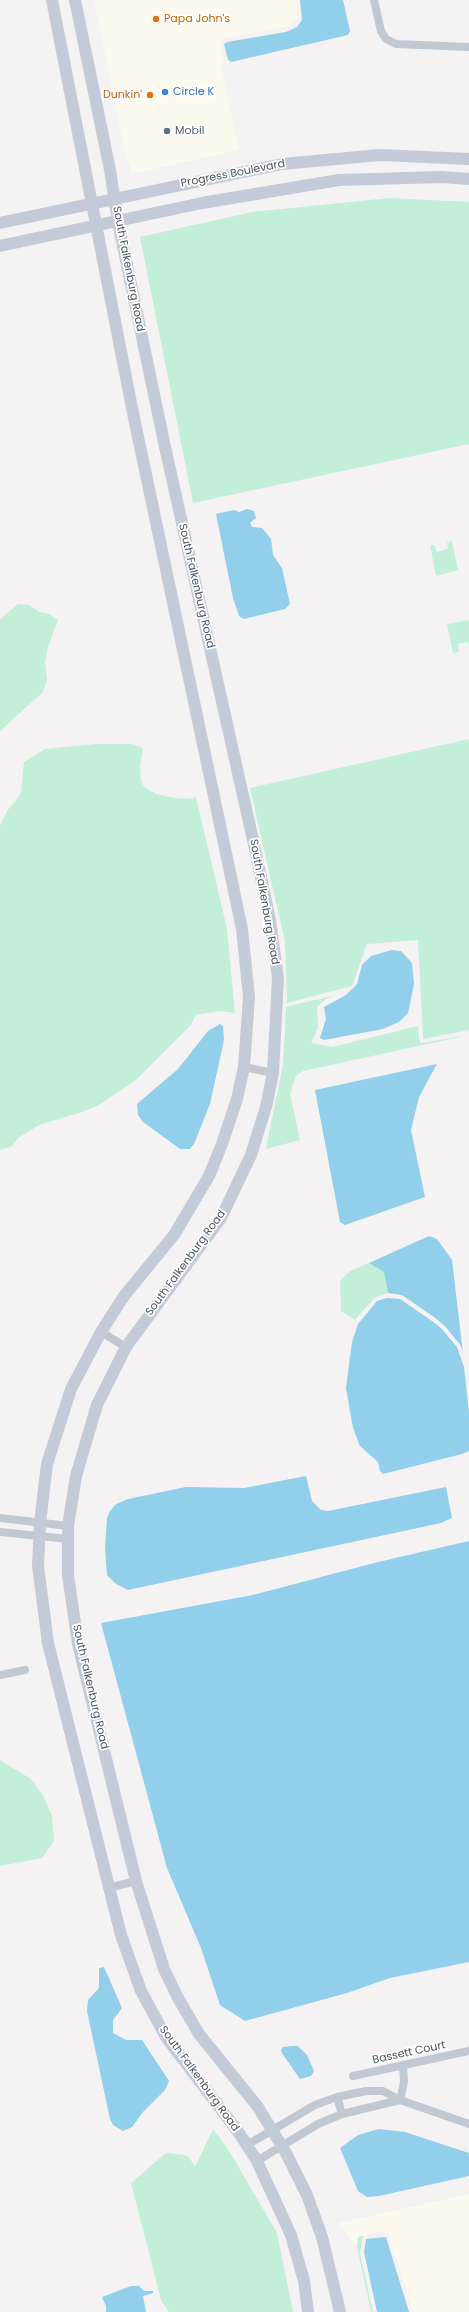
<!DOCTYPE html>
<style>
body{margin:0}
canvas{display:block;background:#f4f2f2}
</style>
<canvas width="469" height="2312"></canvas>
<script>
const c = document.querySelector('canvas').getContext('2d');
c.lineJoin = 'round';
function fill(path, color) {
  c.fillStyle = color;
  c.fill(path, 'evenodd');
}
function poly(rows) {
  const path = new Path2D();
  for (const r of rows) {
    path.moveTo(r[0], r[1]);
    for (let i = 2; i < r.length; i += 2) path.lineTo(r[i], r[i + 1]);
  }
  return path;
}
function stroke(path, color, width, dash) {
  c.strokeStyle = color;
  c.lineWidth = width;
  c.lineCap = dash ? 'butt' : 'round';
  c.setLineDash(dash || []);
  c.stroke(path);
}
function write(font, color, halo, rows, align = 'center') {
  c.font = font + ' Poppins,sans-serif';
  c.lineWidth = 3.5;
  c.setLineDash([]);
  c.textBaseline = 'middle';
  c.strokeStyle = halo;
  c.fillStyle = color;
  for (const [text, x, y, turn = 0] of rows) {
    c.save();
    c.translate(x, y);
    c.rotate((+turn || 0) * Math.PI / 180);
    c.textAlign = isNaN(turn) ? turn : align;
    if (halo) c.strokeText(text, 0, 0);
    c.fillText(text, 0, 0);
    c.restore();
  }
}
fill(poly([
 [94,0,296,0,298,18,294,23,285,27,226,38,221,42,223,61,227,65,221,66,239,150,132,174,125,152],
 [469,2194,469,2312,413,2312,388,2233,384,2231,358,2237,357,2247,338,2223]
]), '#fcfaee');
fill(poly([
 [389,198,469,202,469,444,193,503,140,237,252,212],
 [452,541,458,570,436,576,430,545,434,545,437,552,448,549,447,542],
 [18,604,29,605,39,612,49,614,58,620,48,647,45,663,47,680,43,692,0,731,0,619],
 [469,620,469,645,467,642,458,644,459,652,453,653,447,624],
 [469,739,469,1030,423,1039,418,940,367,944,352,986,287,1003,285,942,250,788],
 [96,744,132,744,143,748,140,766,141,780,144,787,156,794,174,798,188,799,196,797,227,929,235,1013,219,1011,196,1015,190,1026,136,1080,99,1105,85,1111,39,1125,18,1138,12,1146,0,1150,0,826,7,811,21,794,24,762,45,749],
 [336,995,326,999,317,1007,318,1028,311,1043,333,1047,418,1026,419,1040,421,1043,469,1035,303,1071,296,1076,290,1093,300,1140,266,1149,283,1064,286,1007],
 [369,1263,384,1272,388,1293,374,1298,355,1320,341,1311,340,1281,350,1271],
 [0,1760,31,1779,43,1795,52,1816,54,1841,42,1858,0,1866],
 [213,2129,228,2149,277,2233,293,2312,169,2312,161,2300,131,2183,166,2153,186,2155,189,2157,195,2167],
 [363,2235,360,2253,373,2312,371,2312,357,2247,358,2237]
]), '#c3efd9');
fill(poly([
 [300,0,343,0,350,31,348,35,231,62,228,60,224,44,227,42,286,32,297,27,302,20],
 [247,509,254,511,256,518,250,523,252,527,262,528,271,539,273,555,282,568,290,604,285,609,244,619,239,616,233,598,216,514,234,510,239,512],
 [392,950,401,951,412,963,414,984,408,1013,399,1022,383,1029,324,1040,320,1038,326,1019,324,1007,346,995,357,984,362,965,371,956],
 [220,1024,223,1026,224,1040,210,1104,194,1144,190,1149,180,1149,143,1122,138,1115,137,1104,178,1069,208,1031],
 [437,1064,419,1097,411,1130,425,1197,345,1225,340,1222,315,1090],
 [429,1236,437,1239,452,1260,463,1353,461,1346,445,1326,434,1317,402,1295,388,1293,384,1272,369,1263],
 [387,1298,400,1299,432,1321,442,1329,457,1347,464,1367,469,1413,469,1451,462,1454,383,1474,380,1471,378,1462,360,1446,353,1428,346,1388,352,1342,358,1324,377,1301],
 [306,1476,312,1501,321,1510,328,1511,446,1487,452,1518,441,1523,128,1590,116,1584,107,1575,105,1548,107,1518,110,1511,116,1504,128,1499,186,1487,244,1488],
 [469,1541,469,1962,390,1978,347,1993,245,2021,220,2005,201,1948,167,1868,101,1623,253,1595,378,1562],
 [104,1967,122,2008,113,2020,113,2033,126,2040,142,2040,169,2081,165,2090,143,2112,132,2127,123,2131,113,2125,110,2119,87,2011,88,2000,99,1988,99,1968],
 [292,2046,298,2046,307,2055,314,2071,311,2076,300,2079,282,2053,281,2050,283,2047],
 [379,2129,405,2132,469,2153,469,2176,379,2196,367,2197,358,2191,340,2148,358,2135],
 [386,2237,396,2270,409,2312,377,2312,364,2252,366,2239],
 [131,2286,139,2286,144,2291,153,2291,153,2293,143,2296,146,2312,106,2312,106,2306,102,2297]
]), '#91cfeb');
stroke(poly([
 [374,0,381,31,386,39,396,44,469,47],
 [244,1067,273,1073],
 [101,1332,126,1347],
 [0,1518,68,1526],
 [0,1532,68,1539],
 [0,1675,25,1670],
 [108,1888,136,1881],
 [353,2076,469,2051],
 [337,2097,342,2114],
 [400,2100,404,2082,403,2065],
 [247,2145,315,2105,337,2097,366,2091,383,2091,400,2100,469,2124],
 [257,2161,318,2124,342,2114,400,2100]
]), '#c0c8d1', 8);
stroke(poly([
 [52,0,134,418,242,929,249,997,244,1067,237,1099,222,1144,209,1176,174,1235,124,1296,101,1332,71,1389,47,1464,40,1523,38,1566,48,1643,121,1935,141,1991,166,2037,239,2133,257,2161,291,2235,304,2281,308,2312],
 [75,0,110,170,118,222,165,447,255,849,270,920,278,978,273,1073,266,1107,251,1155,221,1218,126,1347,97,1405,76,1476,68,1526,68,1575,78,1644,136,1881,164,1969,178,1998,199,2034,258,2107,286,2153,307,2195,322,2237,340,2312],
 [0,223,282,164,380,155,469,159],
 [0,246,202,203,339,180,441,177,469,179]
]), '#c4cbd8', 12);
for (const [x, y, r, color] of [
 [156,19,4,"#e8710a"],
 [165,92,4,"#3f7fe0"],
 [150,95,4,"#e8710a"],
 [167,131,4,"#5c6f8a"]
]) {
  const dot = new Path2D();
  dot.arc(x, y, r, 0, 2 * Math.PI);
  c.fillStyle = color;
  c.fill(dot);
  stroke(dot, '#fff', 1.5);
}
write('11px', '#c56008', '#fff', [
 ["Papa John's",164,19],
 ["Dunkin'",142,95,"right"]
], 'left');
write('11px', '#366cbe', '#fff', [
 ["Circle K",173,92]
], 'left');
write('11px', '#4e5e75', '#fff', [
 ["Mobil",175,131]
], 'left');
write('11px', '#4a5360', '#fff', [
 ["Progress Boulevard",233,174,-11],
 ["South Falkenburg Road",128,269,79],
 ["South Falkenburg Road",196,586,77],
 ["South Falkenburg Road",264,902,80],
 ["South Falkenburg Road",186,1263,-54],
 ["South Falkenburg Road",90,1687,77],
 ["Bassett Court",409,2053,-12],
 ["South Falkenburg Road",199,2079,54]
]);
</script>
